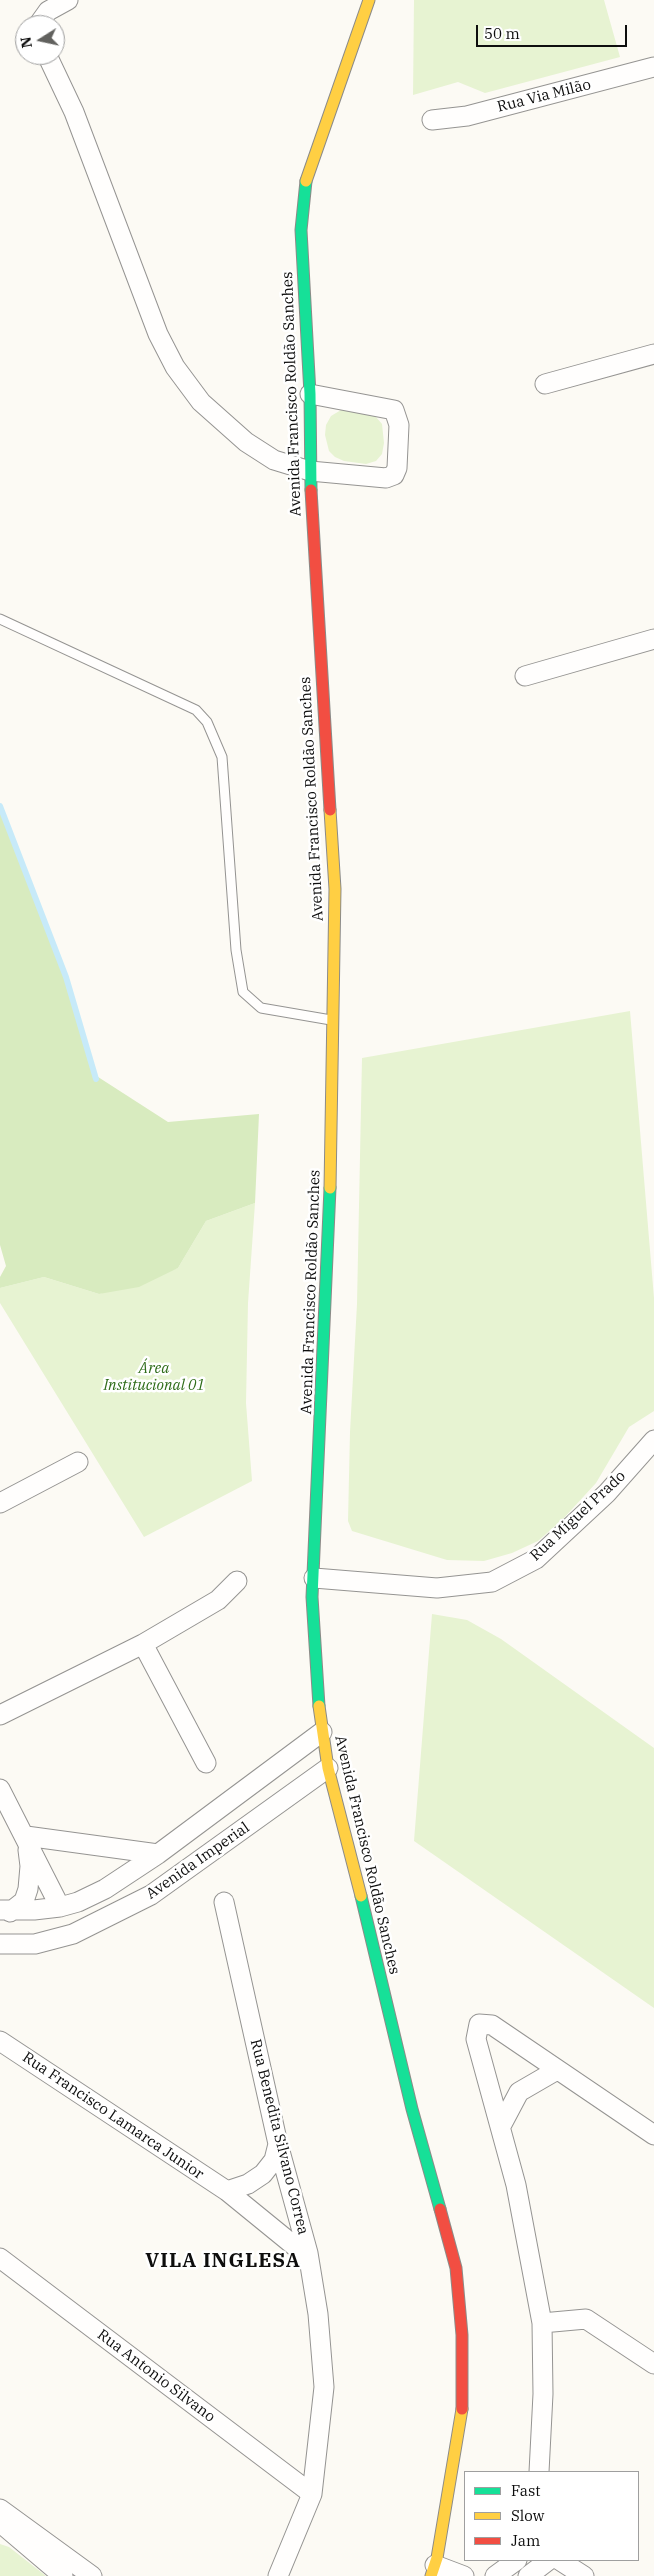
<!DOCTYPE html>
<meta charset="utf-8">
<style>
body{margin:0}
#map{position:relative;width:654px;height:2576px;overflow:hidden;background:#fcfaf4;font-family:"IBM Plex Serif",serif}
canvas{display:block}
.legend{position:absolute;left:464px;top:2471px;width:175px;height:90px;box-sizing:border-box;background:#fff;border:1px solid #9f9f9f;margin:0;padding:6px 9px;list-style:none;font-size:15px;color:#0e0e0e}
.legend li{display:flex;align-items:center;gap:10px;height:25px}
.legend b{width:25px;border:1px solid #9f9f9f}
.north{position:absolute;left:15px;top:15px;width:50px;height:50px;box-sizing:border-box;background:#fff;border:1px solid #9f9f9f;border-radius:50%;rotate:260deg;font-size:14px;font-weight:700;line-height:20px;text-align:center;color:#0e0e0e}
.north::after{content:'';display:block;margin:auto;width:18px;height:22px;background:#61615e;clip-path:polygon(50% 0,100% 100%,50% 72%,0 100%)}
.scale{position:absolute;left:476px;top:25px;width:151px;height:22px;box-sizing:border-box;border:2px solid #0e0e0e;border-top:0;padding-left:6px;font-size:15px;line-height:18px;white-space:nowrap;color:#0e0e0e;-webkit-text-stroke:4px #fff;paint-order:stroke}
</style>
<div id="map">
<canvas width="654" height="2576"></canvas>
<ul class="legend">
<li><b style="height:6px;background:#16e098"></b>Fast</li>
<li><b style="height:6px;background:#ffcf43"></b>Slow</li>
<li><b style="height:6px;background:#f24e42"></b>Jam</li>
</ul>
<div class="north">N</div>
<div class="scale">50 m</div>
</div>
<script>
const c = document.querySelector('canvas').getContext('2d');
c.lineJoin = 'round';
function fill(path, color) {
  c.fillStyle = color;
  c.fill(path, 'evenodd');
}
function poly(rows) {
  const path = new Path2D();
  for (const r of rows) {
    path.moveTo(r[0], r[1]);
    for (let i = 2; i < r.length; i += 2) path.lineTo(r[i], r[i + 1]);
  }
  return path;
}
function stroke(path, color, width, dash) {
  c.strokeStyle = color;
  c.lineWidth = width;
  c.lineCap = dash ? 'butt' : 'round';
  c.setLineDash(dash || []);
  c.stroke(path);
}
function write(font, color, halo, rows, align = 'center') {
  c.font = font + ' "IBM Plex Serif",serif';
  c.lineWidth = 5;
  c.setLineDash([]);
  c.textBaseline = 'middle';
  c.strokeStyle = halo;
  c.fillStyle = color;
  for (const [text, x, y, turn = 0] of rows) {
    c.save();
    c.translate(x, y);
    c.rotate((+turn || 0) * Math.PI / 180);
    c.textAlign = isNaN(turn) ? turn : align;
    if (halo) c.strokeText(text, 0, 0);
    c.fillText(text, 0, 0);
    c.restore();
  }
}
fill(poly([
 [414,0,604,0,620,57,485,93,458,82,413,95],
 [341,410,369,413,376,417,382,424,384,443,382,454,376,461,366,464,344,461,335,457,329,451,325,435,326,425,331,416],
 [630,1011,654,1298,654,1411,629,1427,596,1483,562,1520,538,1541,512,1553,484,1561,447,1560,352,1531,348,1521,350,1432,357,1304,362,1058],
 [255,1203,248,1303,246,1403,252,1481,144,1537,0,1303,0,1288,44,1277,99,1294,178,1268,206,1221],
 [432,1614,467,1620,501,1639,654,1748,654,2008,414,1841],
 [0,2544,9,2547,46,2576,0,2576]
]), '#e7f3d2');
fill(poly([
 [0,806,66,977,95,1075,168,1122,259,1114,255,1203,206,1221,178,1268,139,1287,99,1294,44,1277,0,1288,0,1277,6,1266,0,1245]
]), '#d8ebbf');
stroke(poly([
 [0,806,66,977,96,1079]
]), '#c7eaf9', 6);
const lane = poly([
 [0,619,196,710,207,722,222,757,236,950,243,992,261,1008,331,1020]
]);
const street = poly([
 [38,25,48,11,68,0],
 [47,55,74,112,158,334,175,367,201,402,246,442,274,460,310,471,386,478,394,475,397,468,399,425,394,410,310,394],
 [432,120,467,116,654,67],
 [545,384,654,354],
 [525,676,654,639],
 [0,1503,78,1462],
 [314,1578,437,1588,492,1582,536,1559,607,1493,654,1440],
 [143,1644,206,1763],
 [0,1715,143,1644,218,1600,237,1581],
 [0,1789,60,1907],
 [26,1836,158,1854],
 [224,1902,278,2144,308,2253,318,2314,324,2387,312,2494,278,2576],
 [0,1910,34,1910,60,1907,78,1902,105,1889,158,1854,322,1732],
 [10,1912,24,1901,28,1889,30,1866,28,1850],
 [0,1944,35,1944,73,1934,151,1895,328,1768],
 [0,2041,227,2191,308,2257],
 [501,2126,519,2092,557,2070],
 [227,2191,248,2184,263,2174,274,2160,278,2144],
 [0,2258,312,2494],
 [542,2323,586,2319,654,2364],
 [539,2472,543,2394,542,2323,516,2185,476,2039,479,2024,492,2025,654,2135],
 [0,2509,92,2576],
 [3,2525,63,2576],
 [559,2560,584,2576],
 [435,2565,464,2576],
 [495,2576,517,2560],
 [528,2576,549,2560]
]);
const fast = poly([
 [306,181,301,230,310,394,311,490],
 [319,1706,312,1597,330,1188],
 [361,1896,412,2109,440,2209]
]);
const slow = poly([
 [306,181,369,0],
 [330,810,335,889,330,1188],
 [319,1706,328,1768,361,1896],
 [431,2576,437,2558,462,2409]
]);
const jam = poly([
 [311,490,330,810],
 [440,2209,456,2268,462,2335,462,2409]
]);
stroke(lane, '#959492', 11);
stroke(street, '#959492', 21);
stroke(fast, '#8c8b88', 13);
stroke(slow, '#8c8b88', 13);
stroke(jam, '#8c8b88', 13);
stroke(lane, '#fffefd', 9);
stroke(street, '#fffefd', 19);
stroke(fast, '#16e098', 11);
stroke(slow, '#ffcf43', 11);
stroke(jam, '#f24e42', 11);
write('15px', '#0e0e0e', '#fff', [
 ["Rua Via Milão",544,96,-14],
 ["Avenida Francisco Roldão Sanches",292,394,-92],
 ["Avenida Francisco Roldão Sanches",312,799,-93],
 ["Avenida Francisco Roldão Sanches",311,1292,-88],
 ["Rua Miguel Prado",578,1516,-43],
 ["Avenida Francisco Roldão Sanches",367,1855,77],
 ["Avenida Imperial",198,1861,-35],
 ["Rua Francisco Lamarca Junior",113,2116,34],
 ["Rua Benedita Silvano Correa",279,2137,76],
 ["Rua Antonio Silvano",156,2376,37]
]);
write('italic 15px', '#2e6c19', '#fff', [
 ["Área",154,1369],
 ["Institucional 01",154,1386]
]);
c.letterSpacing = '1px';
write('bold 20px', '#0e0e0e', '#fff', [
 ["VILA INGLESA",223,2261]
]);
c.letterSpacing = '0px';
</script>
